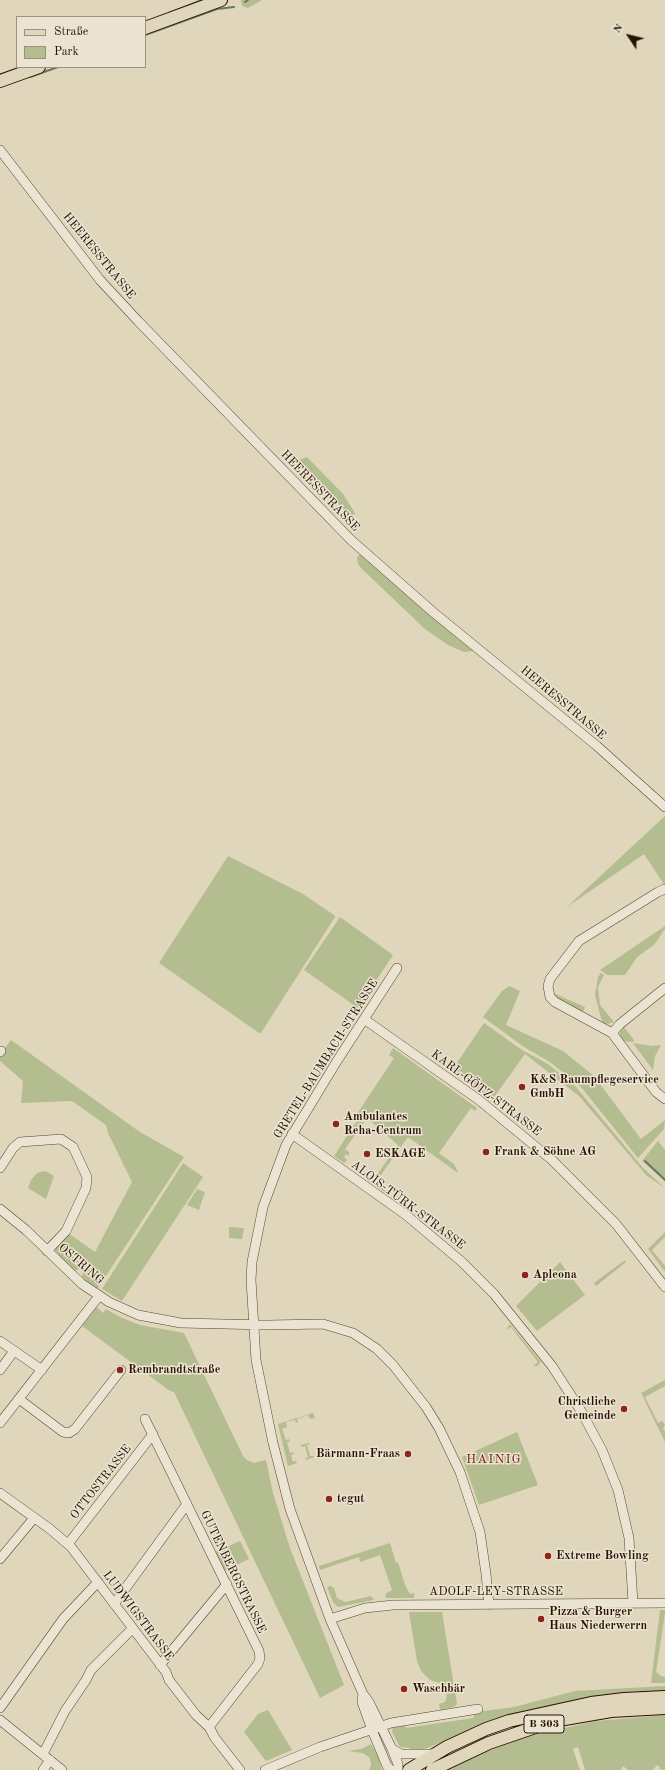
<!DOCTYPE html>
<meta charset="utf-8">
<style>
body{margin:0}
#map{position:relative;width:665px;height:1770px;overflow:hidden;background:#e0d6bb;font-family:"Old Standard TT",serif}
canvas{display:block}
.legend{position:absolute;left:16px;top:16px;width:130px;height:52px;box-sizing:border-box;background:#ebe4d3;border:1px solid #9d907f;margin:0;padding:5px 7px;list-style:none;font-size:12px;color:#291200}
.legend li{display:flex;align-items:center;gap:8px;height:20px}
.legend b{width:20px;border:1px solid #9d907f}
.north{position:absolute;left:609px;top:16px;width:40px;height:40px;-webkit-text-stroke:3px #ebe4d3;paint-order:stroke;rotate:305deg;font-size:11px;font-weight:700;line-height:16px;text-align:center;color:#291200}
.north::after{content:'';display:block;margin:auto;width:14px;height:18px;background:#291200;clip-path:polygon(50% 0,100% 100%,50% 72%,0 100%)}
</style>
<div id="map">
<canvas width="665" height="1770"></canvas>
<ul class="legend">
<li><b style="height:5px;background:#e0d6bb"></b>Straße</li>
<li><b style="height:11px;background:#b4bd8f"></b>Park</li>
</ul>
<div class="north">N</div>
</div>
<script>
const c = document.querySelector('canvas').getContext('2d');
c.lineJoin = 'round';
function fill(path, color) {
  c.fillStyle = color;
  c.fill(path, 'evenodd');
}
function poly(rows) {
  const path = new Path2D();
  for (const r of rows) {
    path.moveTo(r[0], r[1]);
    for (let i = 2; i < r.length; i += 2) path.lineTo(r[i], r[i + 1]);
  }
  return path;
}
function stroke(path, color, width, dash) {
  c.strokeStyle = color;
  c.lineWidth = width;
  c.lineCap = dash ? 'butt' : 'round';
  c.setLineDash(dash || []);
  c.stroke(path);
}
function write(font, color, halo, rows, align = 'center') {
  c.font = font + ' "Old Standard TT",serif';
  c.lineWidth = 3;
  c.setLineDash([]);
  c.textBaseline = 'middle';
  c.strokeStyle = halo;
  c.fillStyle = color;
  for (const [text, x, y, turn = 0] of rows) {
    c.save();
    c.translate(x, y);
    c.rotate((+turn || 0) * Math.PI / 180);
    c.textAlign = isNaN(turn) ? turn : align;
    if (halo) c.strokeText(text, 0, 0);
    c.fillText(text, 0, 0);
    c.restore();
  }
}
fill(poly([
 [241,0,262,0,248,8,242,6],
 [307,457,343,494,355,513,353,516,350,516,299,460],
 [361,552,474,651,464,652,448,645,425,629,361,568,358,564,357,558],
 [665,816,665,886,644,854,567,907],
 [228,856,303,894,334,915,335,917,261,1033,259,1033,159,963],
 [340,917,393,955,358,1008,304,970],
 [665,926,665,929,654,945,637,957,625,975,607,975,600,970],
 [601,973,604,975,598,987,600,1005,614,1022,605,1025,602,1022,595,995,598,977],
 [509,986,520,991,506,1025,563,1051,594,1076,641,1139,665,1120,664,1129,638,1158,581,1087,550,1062,524,1047,483,1017,502,991],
 [551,992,585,1007,582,1013,560,1003],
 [484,1023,522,1050,548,1064,576,1087,643,1168,665,1188,647,1176,579,1096,525,1054,492,1100,452,1070],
 [624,1027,634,1040,633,1042,623,1041,620,1035,620,1032],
 [11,1040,140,1132,184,1157,98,1288,95,1288,82,1277,83,1272,79,1268,75,1272,63,1261,55,1249,68,1233,95,1252,132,1182,108,1133,106,1125,72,1101,21,1103,23,1081,0,1061,0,1055],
 [633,1043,652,1046,661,1045,655,1056,653,1070],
 [393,1048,477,1108,475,1111,471,1108,439,1153,454,1164,458,1173,408,1137,375,1183,389,1193,388,1194,367,1180,370,1177,374,1179,398,1145,367,1118,345,1149,349,1152,349,1156,346,1154,344,1157,347,1160,344,1163,334,1156,358,1119,355,1117,394,1058,389,1055],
 [658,1141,665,1150,665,1181,642,1161],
 [183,1163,203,1177,122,1301,102,1289],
 [45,1171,54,1176,46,1199,28,1188,31,1180,37,1173],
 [197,1189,205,1192,199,1210,187,1205],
 [229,1227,244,1228,242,1239,229,1238],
 [665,1232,665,1237,652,1250,665,1266,665,1272,648,1249],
 [625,1260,626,1262,596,1286,594,1283],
 [560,1262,585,1295,537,1331,516,1306],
 [97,1307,103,1313,106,1309,120,1317,140,1325,184,1333,243,1456,247,1460,254,1463,266,1460,273,1493,290,1548,344,1685,320,1698,174,1392,170,1391,82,1326],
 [510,1324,541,1362,537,1366,533,1366,538,1362,511,1327,506,1330],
 [665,1380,665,1386,645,1397,658,1423,662,1421,665,1424,663,1429,665,1431,665,1442,641,1393],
 [313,1413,315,1418,310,1419,308,1415,297,1419,298,1422,296,1423,295,1420,286,1422,287,1427,282,1429,286,1440,289,1439,290,1441,287,1442,290,1453,293,1452,294,1454,291,1455,293,1462,296,1461,297,1463,288,1466,278,1424],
 [517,1432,538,1485,479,1505,462,1457],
 [309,1443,310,1444,307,1445,310,1456,314,1456,314,1457,306,1460,305,1459,308,1457,305,1446,301,1447,301,1445],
 [240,1541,249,1559,224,1571,215,1552],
 [390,1543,396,1563,398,1562,405,1585,410,1594,414,1593,414,1598,386,1598,385,1594,392,1590,380,1555,360,1562,359,1557,320,1570,319,1566],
 [331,1586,334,1588,337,1598,345,1602,371,1596,374,1600,338,1607,333,1602,327,1587],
 [660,1610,665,1610,665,1613,656,1672,661,1676,665,1677,665,1683,651,1683],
 [409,1612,442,1612,457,1704,454,1707,440,1710,439,1704,445,1702,447,1696,444,1687,439,1683,430,1680,421,1671,417,1661],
 [665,1686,665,1694,483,1725,420,1751,412,1752,410,1748,400,1747,392,1732,393,1726,404,1723,406,1728,473,1718,476,1712,514,1707,575,1691],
 [268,1710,292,1750,266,1761,244,1732,258,1714],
 [665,1715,665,1770,659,1769,660,1767,657,1765,653,1770,628,1770,623,1766,621,1770,585,1770,578,1747,573,1749,580,1770,449,1770,483,1753,529,1736,596,1721],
 [371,1744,378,1757,382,1770,369,1770,371,1765,370,1758,363,1753,348,1751,361,1749]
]), '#b4bd8f');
stroke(poly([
 [245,2,248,0],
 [169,13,202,0],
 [145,35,217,9,234,7],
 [30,77,58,67],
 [645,1161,665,1180]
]), '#697767', 2);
const minor = poly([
 [0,150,100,280,138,321,351,540,433,612,597,746,665,807],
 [665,889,658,892,579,941,550,979,548,986,550,997,555,1002,612,1033,656,1092,665,1099],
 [397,968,337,1061,286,1145,263,1207,252,1262,251,1280,256,1360,273,1443,290,1509,330,1619,363,1694,369,1702,392,1749,398,1764,398,1770],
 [364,1019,479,1100,552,1160,616,1224,665,1287],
 [612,1033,620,1024,665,988],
 [0,1052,1,1051],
 [292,1134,406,1215,462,1262,494,1294,552,1366,581,1411,602,1450,618,1490,629,1538,633,1603],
 [0,1168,13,1148,20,1142,61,1139,73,1147,87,1177,86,1188,66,1231,47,1251],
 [0,1209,26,1230,82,1284,109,1302,138,1315,181,1323,268,1325,323,1324,353,1333,377,1349,393,1365,426,1407,439,1428,460,1472,480,1532,486,1574,489,1605],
 [0,1341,42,1370],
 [0,1370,14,1351],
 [19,1399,63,1432,69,1433,75,1429,121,1370],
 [145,1419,259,1651,260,1658,258,1664,209,1727],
 [0,1423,99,1296],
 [0,1493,50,1529,71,1547,166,1672,169,1680,196,1715,209,1727,215,1738,240,1770],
 [68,1544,153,1434],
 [0,1559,34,1518],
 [114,1604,187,1504],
 [330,1619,365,1608,393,1605,665,1603],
 [160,1665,227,1584],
 [363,1694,362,1702,372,1730,387,1766,391,1770],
 [0,1708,63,1619,98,1582],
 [0,1720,62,1770],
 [392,1749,401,1754,434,1754],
 [43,1754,65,1711,86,1680,91,1670,132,1629],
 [43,1770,50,1760],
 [265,1770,320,1747,391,1723,478,1709]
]);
const major = poly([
 [145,28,221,0],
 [0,81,39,67],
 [409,1770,447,1747,486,1729,509,1721,591,1703,624,1699,665,1697],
 [432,1770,489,1743,553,1721,611,1711,665,1708]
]);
stroke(minor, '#57432f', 10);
stroke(major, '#291200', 14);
stroke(minor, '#ebe4d3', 9);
stroke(major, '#e0d6bb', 12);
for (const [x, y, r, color] of [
 [522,1087,4,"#8f2418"],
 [336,1124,4,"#8f2418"],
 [486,1152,4,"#8f2418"],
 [367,1154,4,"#8f2418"],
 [525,1275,4,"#8f2418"],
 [120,1370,4,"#8f2418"],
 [624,1409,4,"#8f2418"],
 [408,1454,4,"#8f2418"],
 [329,1499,4,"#8f2418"],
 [548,1556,4,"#8f2418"],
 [541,1619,4,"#8f2418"],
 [404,1689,4,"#8f2418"]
]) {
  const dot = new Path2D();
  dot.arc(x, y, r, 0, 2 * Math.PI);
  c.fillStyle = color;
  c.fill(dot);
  stroke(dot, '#ebe4d3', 1.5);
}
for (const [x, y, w] of [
 [544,1724,40]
]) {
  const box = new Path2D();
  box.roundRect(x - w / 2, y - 9, w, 18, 3);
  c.fillStyle = '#ebe4d3';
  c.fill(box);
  stroke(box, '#291200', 1);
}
write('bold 11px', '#291200', null, [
 ["B 303",544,1724]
]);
write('12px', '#291200', '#ebe4d3', [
 ["HEERESSTRASSE",99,256,51],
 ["HEERESSTRASSE",320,491,46],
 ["HEERESSTRASSE",563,703,40],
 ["GRETEL-BAUMBACH-STRASSE",326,1059,-58],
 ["KARL-GÖTZ-STRASSE",486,1093,37],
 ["ALOIS-TÜRK-STRASSE",408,1205,37],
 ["OSTRING",81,1264,41],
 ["OTTOSTRASSE",101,1482,-52],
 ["GUTENBERGSTRASSE",233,1572,64],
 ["ADOLF-LEY-STRASSE",496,1592],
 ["LUDWIGSTRASSE",138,1616,53]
]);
write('bold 12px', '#291200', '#ebe4d3', [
 ["K&S Raumpflegeservice",530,1080],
 ["GmbH",530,1094],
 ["Ambulantes",344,1117],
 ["Reha-Centrum",344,1131],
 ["Frank & Söhne AG",494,1152],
 ["ESKAGE",375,1154],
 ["Apleona",533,1275],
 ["Rembrandtstraße",128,1370],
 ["Christliche",616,1402,"right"],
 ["Gemeinde",616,1416,"right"],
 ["Bärmann-Fraas",400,1454,"right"],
 ["tegut",337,1499],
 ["Extreme Bowling",556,1556],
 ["Pizza & Burger",549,1612],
 ["Haus Niederwerrn",549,1626],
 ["Waschbär",412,1689]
], 'left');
c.letterSpacing = '1px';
write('13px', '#7a1f14', '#ebe4d3', [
 ["HAINIG",494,1460]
]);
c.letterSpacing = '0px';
</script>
